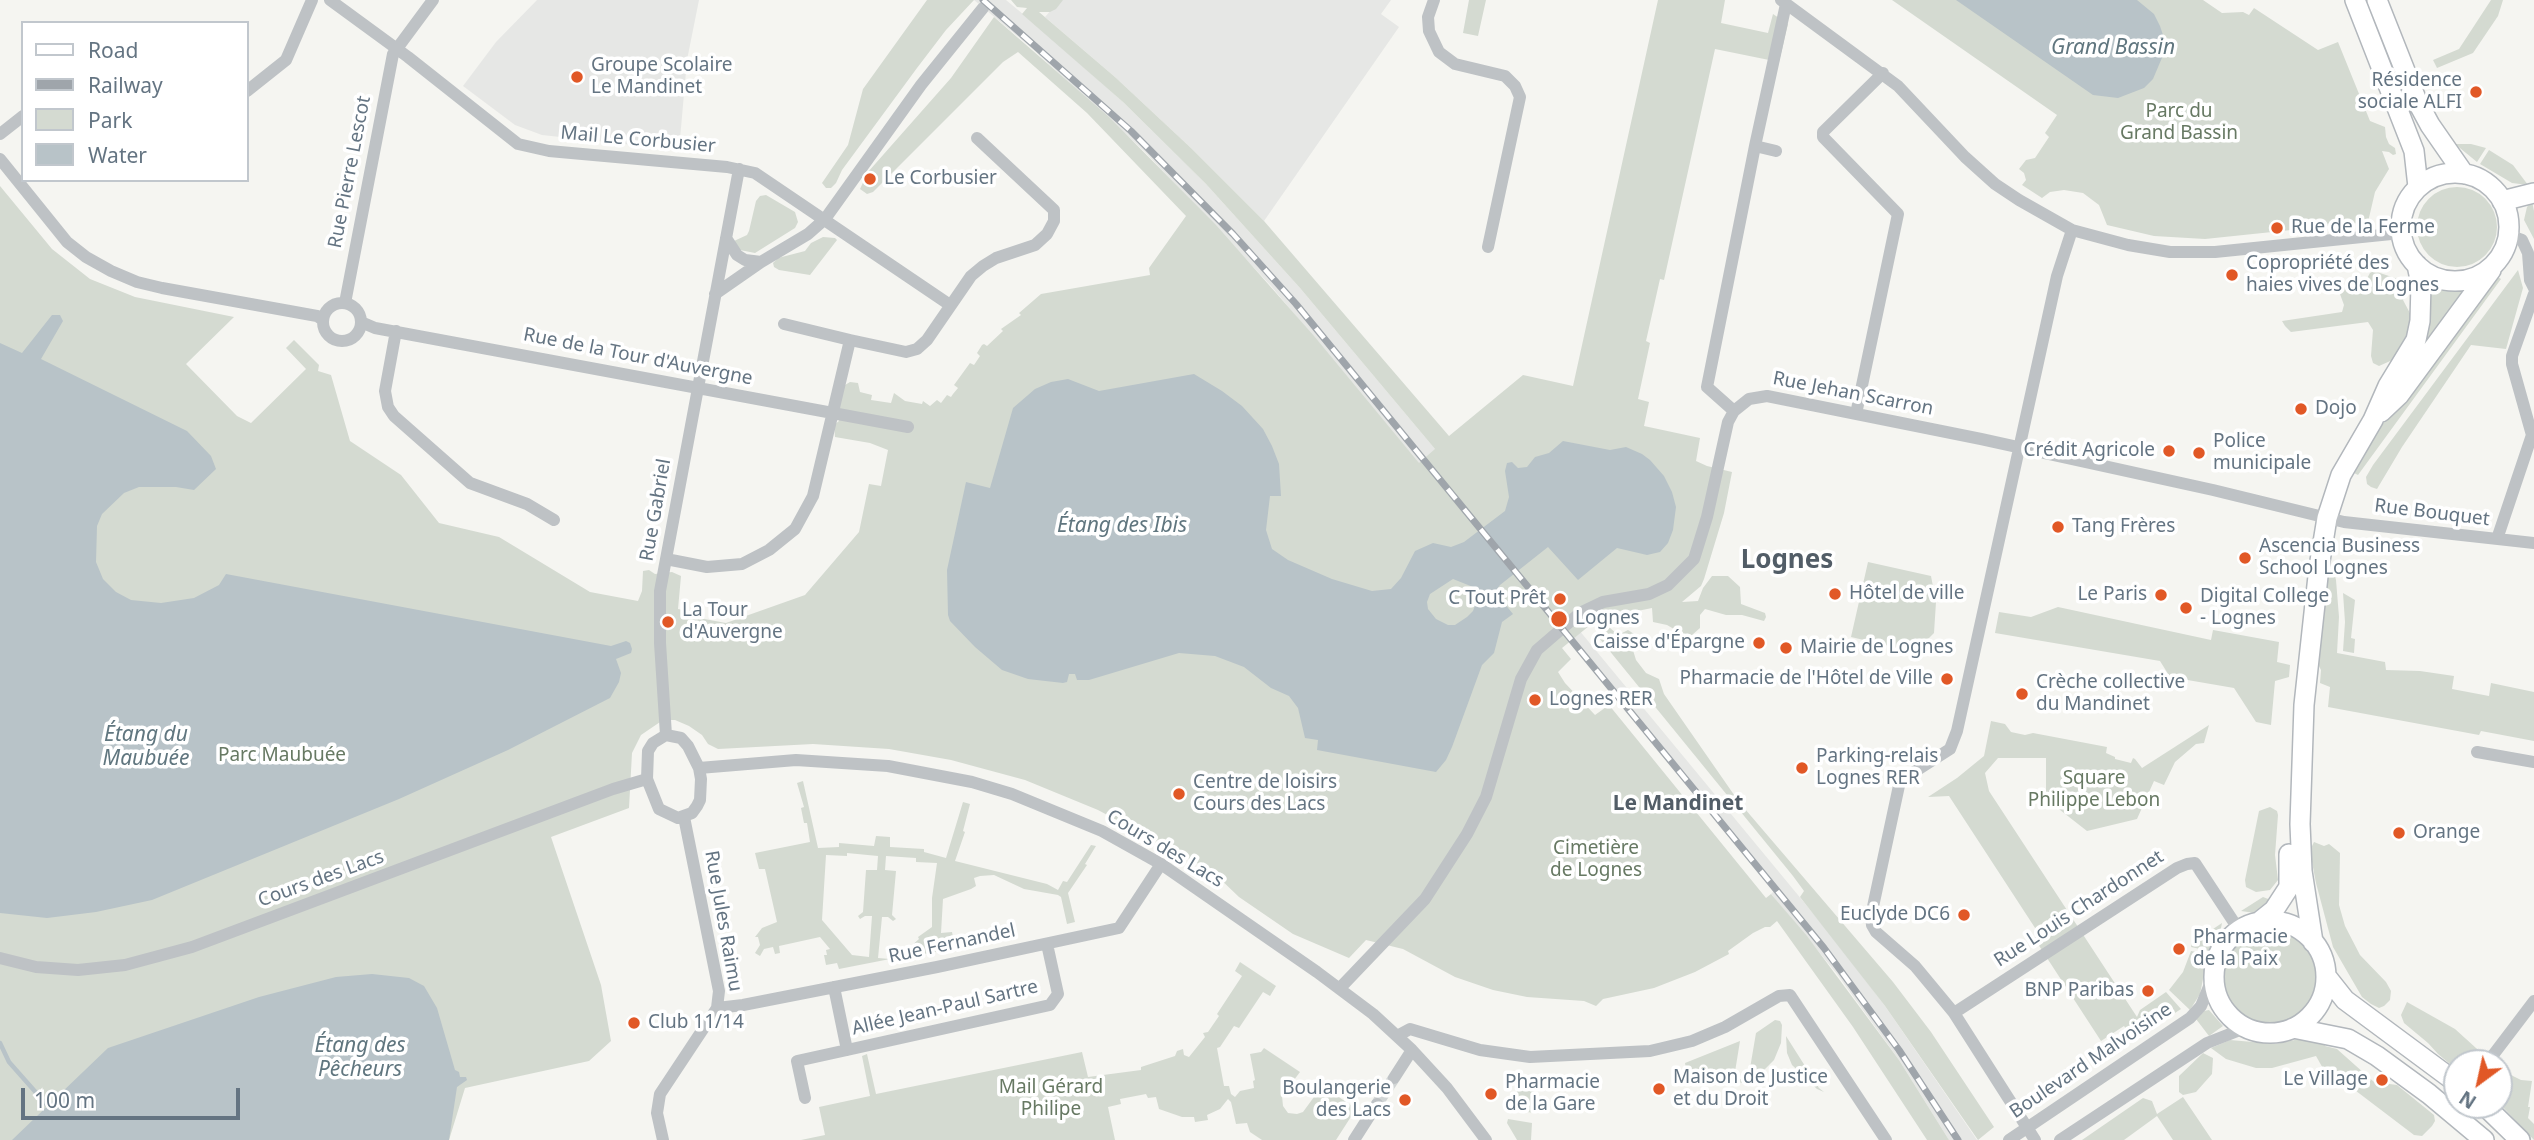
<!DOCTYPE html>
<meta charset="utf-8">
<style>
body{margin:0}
#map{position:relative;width:2534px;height:1140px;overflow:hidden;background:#f5f5f1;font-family:"Noto Sans",sans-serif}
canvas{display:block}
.legend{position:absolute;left:21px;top:21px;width:228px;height:161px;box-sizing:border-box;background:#fff;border:2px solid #c1c7cd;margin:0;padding:9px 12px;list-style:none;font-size:21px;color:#647482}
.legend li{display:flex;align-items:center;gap:14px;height:35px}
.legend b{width:35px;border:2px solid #c1c7cd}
.north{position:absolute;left:2443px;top:1049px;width:70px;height:70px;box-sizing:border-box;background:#fff;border:2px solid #c1c7cd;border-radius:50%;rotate:213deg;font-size:19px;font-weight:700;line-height:28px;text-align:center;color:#647482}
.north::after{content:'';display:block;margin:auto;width:24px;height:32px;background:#e15826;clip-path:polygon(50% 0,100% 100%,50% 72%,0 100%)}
.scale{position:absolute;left:21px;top:1088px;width:219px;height:32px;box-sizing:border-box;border:4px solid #647482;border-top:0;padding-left:9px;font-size:21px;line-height:24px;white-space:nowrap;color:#647482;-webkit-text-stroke:5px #fff;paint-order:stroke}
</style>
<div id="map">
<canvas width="2534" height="1140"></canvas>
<ul class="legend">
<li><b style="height:9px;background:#fff"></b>Road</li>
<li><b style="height:9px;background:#9fa5ab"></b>Railway</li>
<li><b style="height:19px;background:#d4dad1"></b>Park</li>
<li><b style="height:19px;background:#b8c3c8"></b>Water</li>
</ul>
<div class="north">N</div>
<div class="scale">100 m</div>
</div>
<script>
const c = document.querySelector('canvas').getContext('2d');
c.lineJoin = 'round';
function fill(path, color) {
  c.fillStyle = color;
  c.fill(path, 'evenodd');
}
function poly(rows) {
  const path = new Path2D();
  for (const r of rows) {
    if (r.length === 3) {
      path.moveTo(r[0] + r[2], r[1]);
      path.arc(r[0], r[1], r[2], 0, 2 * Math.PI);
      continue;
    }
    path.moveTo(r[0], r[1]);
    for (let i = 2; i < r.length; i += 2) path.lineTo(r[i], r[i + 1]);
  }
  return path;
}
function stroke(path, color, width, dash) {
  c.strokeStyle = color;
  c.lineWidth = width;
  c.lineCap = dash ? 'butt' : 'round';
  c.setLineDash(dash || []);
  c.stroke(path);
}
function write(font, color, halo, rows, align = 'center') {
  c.font = font + ' "Noto Sans",sans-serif';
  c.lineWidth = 7;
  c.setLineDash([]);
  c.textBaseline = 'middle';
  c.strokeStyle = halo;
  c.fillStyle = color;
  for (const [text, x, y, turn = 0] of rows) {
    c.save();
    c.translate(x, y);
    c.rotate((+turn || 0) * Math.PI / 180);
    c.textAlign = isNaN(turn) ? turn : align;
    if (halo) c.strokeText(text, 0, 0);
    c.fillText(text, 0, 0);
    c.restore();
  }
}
fill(poly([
 [537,0,699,0,687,60,679,150,542,135,515,125,463,86,496,42],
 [974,0,1006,0,1041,29,1123,102,1206,184,1300,288,1477,499,1474,503,1831,935,1885,1006,1977,1140,1949,1140,1899,1060,1837,974,1771,894,1774,891,1511,568,1419,464,1271,286,1144,151,1028,45],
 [1060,0,1391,0,1381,14,1399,27,1264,221,1191,148,1115,77,1045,17]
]), '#e6e7e5');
fill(poly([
 [927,0,974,0,946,30,917,68,842,170,836,183,831,188,826,188,822,183,848,145,863,89],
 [1011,0,1063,0,1056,9,1050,12,1039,12,1115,77,1191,148,1264,221,1449,436,1523,375,1573,386,1658,0,1725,0,1721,23,1768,33,1773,14,1788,24,1779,62,1715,49,1664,280,1660,279,1646,341,1650,343,1638,399,1649,402,1644,426,1700,438,1696,461,1707,466,1732,472,1724,513,1704,579,1701,586,1682,602,1698,601,1703,588,1712,576,1728,576,1740,587,1741,604,1765,613,1766,617,1764,621,1742,615,1726,615,1705,609,1700,615,1700,628,1692,635,1686,636,1667,625,1653,622,1652,608,1608,617,1589,626,1562,648,1571,659,1558,672,1565,683,1595,715,1609,705,1766,898,1771,894,1807,936,1899,1060,1949,1140,1927,1140,1853,1027,1777,921,1770,927,1765,927,1753,933,1728,951,1729,954,1695,972,1654,988,1603,999,1596,1006,1584,1001,1527,997,1493,990,1455,977,1403,949,1366,940,1349,958,1293,934,1239,897,1216,875,1197,863,1098,810,1025,780,951,760,889,749,813,744,718,749,708,744,702,735,689,726,675,720,663,720,641,735,632,753,629,808,551,837,601,985,611,1041,589,1061,465,1088,449,1140,0,1140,0,186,52,249,90,279,135,297,234,317,186,364,237,416,251,423,306,369,286,348,294,340,319,365,318,371,331,375,350,441,401,475,439,523,499,537,590,592,638,601,642,591,643,571,649,570,655,574,672,572,681,576,678,609,699,613,699,618,726,623,805,595,859,532,869,484,881,486,888,450,870,443,835,437,834,425,839,421,836,407,845,385,850,382,858,383,860,392,872,395,871,400,891,403,894,393,905,401,922,404,923,401,930,406,937,400,941,403,947,395,951,397,953,394,958,388,954,385,970,363,974,365,980,356,977,353,982,345,984,344,987,346,1003,331,1001,329,1021,315,1019,313,1041,294,1150,275,1149,268,1186,216,1087,113,1018,52,1003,62,873,192,867,194,860,189,868,172,951,78,994,17,1109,117,1216,225,1314,336,1419,463,1435,449,1300,288,1206,184,1123,102,1022,14,1027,8,1017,7],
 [1469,0,1486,0,1478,36,1463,33],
 [1892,0,2203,0,2222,13,2243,12,2249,15,2254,8,2318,50,2338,42,2370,121,2385,127,2386,137,2389,144,2395,148,2396,154,2393,155,2389,152,2382,151,2389,169,2375,192,2368,222,2205,239,2154,236,2107,225,2099,205,2083,193,2064,190,2050,192,2042,198,2022,185,2026,180,2024,173,2019,169,2026,160,2035,158,2049,137,2045,133,2057,115],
 [2491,0,2503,0,2498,16,2473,53,2437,68,2433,60,2459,49],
 [2455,144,2471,144,2486,148,2477,162],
 [2489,150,2513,165,2528,185,2512,183,2480,164],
 [2457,227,40],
 [766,195,795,212,798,222,795,228,755,253,735,249,734,241,747,235,749,231,756,201,760,196],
 [2532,201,2534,211,2534,239,2524,220,2527,207],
 [823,237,835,238,837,240,810,275,779,270,774,267,773,263,778,258,805,251,811,243],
 [2518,270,2523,288,2506,349,2471,345,2402,447,2377,489,2371,487,2367,484,2366,477,2373,465],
 [2374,271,2401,280,2407,287,2407,292,2403,300,2412,317,2406,342,2397,358,2379,366,2373,363,2371,356,2373,330,2368,322,2291,332,2285,326,2282,321,2342,312,2344,305,2340,294,2341,288,2364,284,2370,273],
 [2498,277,2501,279,2358,475,2352,472,2371,439],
 [2427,286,2444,291,2468,292,2425,346,2418,351],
 [1868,562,1931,576,1936,602,1934,633,1915,652,1851,637],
 [2327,572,2335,576,2336,580,2339,617,2337,653,2385,662,2386,670,2420,671,2454,676,2452,689,2489,696,2491,683,2534,692,2534,741,2481,731,2479,735,2328,707,2330,687,2320,683,2321,670,2318,664],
 [2343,593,2355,600,2351,638,2355,639,2354,653,2343,651,2345,622],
 [2058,607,2211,640,2213,630,2279,642,2277,662,2290,665,2289,677,2275,681,2271,725,2256,722,2234,688,2170,677,2160,661,1995,633,1999,612,2031,617],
 [1609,627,1618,635,1628,630,1634,634,1632,647,1636,660,1646,673,1659,679,1664,694,1739,802,1893,982,1931,1032,1994,1127,1978,1140,1885,1006,1800,897,1804,891,1793,876,1595,633],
 [1991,721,2005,724,2011,732,2025,735,2033,733,2107,747,2106,753,2115,757,2115,759,2131,763,2133,758,2135,759,2142,768,2209,725,2204,743,2196,744,2175,762,2164,785,2154,781,2137,819,2087,831,2046,799,2046,758,1998,758,1985,773,1989,791,2137,1017,2140,1010,2166,992,2181,1009,2134,1040,2124,1026,2101,1041,2034,938,2039,934,1949,796,1928,797,1957,778,1984,756],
 [803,781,818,848,839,847,839,843,874,846,876,836,890,837,890,847,924,849,924,852,946,858,963,802,970,804,963,831,965,832,955,861,1047,884,1058,890,1063,881,1067,882,1091,845,1096,846,1085,864,1087,865,1068,893,1075,922,1067,924,1061,897,1058,895,1024,889,994,875,980,876,974,878,976,886,971,889,943,899,941,933,952,932,954,942,943,944,944,950,895,960,907,946,909,948,919,939,918,937,932,927,932,898,937,863,916,862,916,858,886,856,885,870,896,871,892,915,896,919,893,921,888,917,882,917,878,958,890,959,839,969,837,963,826,965,824,955,827,955,826,950,830,949,820,937,779,946,780,953,775,954,773,947,764,949,760,956,755,953,760,945,758,937,755,937,762,928,777,922,765,869,759,869,755,853,810,842,807,823,804,823,801,808,804,807,797,783],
 [847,853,878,856,877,870,866,870,863,912,858,916,860,919,865,916,872,916,869,957,852,955,822,920,826,855,847,856],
 [2270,807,2277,811,2278,815,2275,855,2278,880,2270,890,2256,892,2246,887,2245,880,2259,811],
 [2314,842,2324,846,2329,844,2340,853,2339,905,2345,926,2360,955,2386,982,2391,991,2390,1000,2384,1006,2379,1008,2371,1004,2362,997,2333,947,2316,883,2312,862,2312,846],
 [2263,897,2276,902,2255,913,2241,911],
 [2222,923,2220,933,2209,951,2191,947,2192,943],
 [2269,977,47],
 [2191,951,2208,954,2200,994,2190,1010,2169,990,2183,972],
 [1240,962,1276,986,1270,996,1263,992,1239,1028,1234,1026,1220,1047,1217,1048,1224,1086,1229,1086,1231,1094,1235,1097,1240,1091,1254,1088,1253,1081,1255,1080,1250,1054,1261,1052,1264,1048,1300,1072,1282,1096,1283,1106,1288,1113,1297,1114,1303,1112,1322,1086,1363,1113,1361,1116,1354,1112,1336,1140,1262,1140,1250,1132,1247,1123,1236,1124,1231,1102,1228,1099,1220,1109,1207,1115,1208,1120,1195,1122,1194,1117,1182,1117,1159,1109,1156,1097,1148,1098,1146,1094,1120,1099,1121,1104,1108,1107,1115,1140,801,1140,825,1135,819,1107,870,1096,862,1056,867,1054,876,1094,1082,1052,1088,1077,1141,1070,1141,1067,1175,1056,1177,1051,1183,1049,1184,1055,1189,1057,1205,1037,1203,1033,1208,1032,1219,1016,1217,1014,1242,976,1235,971],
 [2407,1002,2455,1029,2476,1048,2479,1051,2473,1063,2457,1063,2456,1069,2438,1054,2428,1043,2404,1023,2401,1015],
 [2209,1010,2223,1026,2209,1036,2196,1019,2204,1011],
 [1775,1020,1780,1021,1782,1025,1781,1043,1774,1060,1762,1072,1757,1085,1687,1075,1685,1063,1740,1041,1734,1078,1748,1080,1756,1033],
 [1786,1036,1819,1088,1824,1092,1817,1089,1792,1065,1787,1053],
 [2304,1038,2327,1041,2325,1046,2337,1049,2374,1082,2397,1085,2434,1115,2435,1121,2432,1126,2422,1136,2414,1135,2339,1078,2325,1072,2316,1056,2272,1068,2256,1068,2226,1059,2211,1048,2230,1040,2276,1044],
 [2203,1053,2213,1058,2212,1074,2196,1092,2183,1095,2179,1092,2179,1076],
 [2499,1074,2509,1074,2521,1080,2532,1081,2528,1107,2530,1107,2528,1118,2534,1124,2534,1140,2499,1103],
 [1521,1077,1533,1078,1535,1113,1512,1110],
 [2183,1097,2212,1140,2173,1140,2157,1116,2124,1140,2082,1140,2143,1098,2152,1101,2157,1114],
 [1508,1119,1532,1123,1531,1140,1517,1140,1507,1123]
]), '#d4dad1');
fill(poly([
 [1956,0,2137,0,2154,14,2160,26,2164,38,2164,53,2153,79,2144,88,2118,98,2093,95],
 [52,315,60,315,63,321,41,359,187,431,211,456,216,469,194,490,176,487,139,487,124,493,102,514,97,526,96,562,103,579,116,592,131,600,161,603,194,598,219,585,226,574,611,646,626,641,630,643,632,649,631,653,616,659,621,673,619,682,610,698,508,750,399,799,152,900,96,912,47,918,0,913,0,343,22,353],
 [1194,374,1222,391,1242,406,1263,429,1272,446,1279,464,1281,496,1270,496,1266,530,1272,549,1288,560,1332,579,1372,591,1391,589,1401,578,1415,551,1433,543,1451,547,1464,542,1505,511,1509,497,1505,471,1507,463,1512,462,1518,468,1527,467,1535,457,1549,453,1563,441,1610,450,1626,447,1642,454,1650,460,1664,476,1672,492,1676,507,1673,530,1668,543,1660,552,1647,555,1617,548,1578,580,1548,547,1500,585,1495,592,1513,614,1502,622,1494,653,1482,665,1452,747,1446,760,1436,772,1317,750,1318,740,1305,738,1298,708,1289,696,1271,688,1244,667,1215,656,1179,653,1089,680,1077,680,1075,674,1069,674,1067,682,1063,683,1028,679,1002,670,975,647,950,621,948,615,947,570,966,482,990,488,1013,408,1035,389,1051,382,1068,379,1099,391],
 [1453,579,1473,587,1477,600,1473,611,1467,617,1455,625,1448,625,1436,619,1428,609,1427,602,1430,594],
 [372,974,409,978,424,986,437,1008,455,1070,459,1072,460,1077,466,1077,467,1080,457,1087,449,1140,12,1140,108,1048,259,997,336,977]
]), '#b8c3c8');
stroke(poly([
 [0,1043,9,1062,47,1105]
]), '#b8c3c8', 4.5);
stroke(poly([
 [1377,1104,1394,1078]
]), '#d1d5d5', 12, [12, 6]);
const secondary = poly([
 [2355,0,2414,151,2418,187],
 [2377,0,2417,101,2430,125,2464,174],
 [2455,227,54],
 [2502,201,2534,193],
 [2381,412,2399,395,2491,270],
 [2270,977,56],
 [2259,922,2274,910,2289,887,2289,854],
 [2313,942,2302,871,2300,824,2304,705,2319,567,2327,518,2341,475,2373,420,2388,386,2416,340,2420,321,2421,284,2417,265],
 [2326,976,2345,1000,2457,1083],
 [2293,1028,2348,1039,2377,1056,2429,1094,2484,1140],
 [2484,1105,2520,1140]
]);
stroke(secondary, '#b2b7bc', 22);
stroke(poly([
 [330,0,408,57,518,144,549,151,727,167,755,173,950,305],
 [1434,0,1428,17,1429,31,1439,52,1455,64,1505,76,1515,86,1520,97,1488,247],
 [1781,0,1898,86,1965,157,1995,184,2019,200,2072,230,2128,245,2170,252,2215,252,2401,233],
 [247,91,286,60,312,0],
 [0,134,23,116],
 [1755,146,1776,151],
 [0,159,67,242,86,257,111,271,137,282,162,288,317,316,323,320],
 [2508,235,2522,240,2528,253,2530,280,2534,288],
 [726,238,737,255,745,260,761,262],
 [715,294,761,262,808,234,825,219,921,85,983,8],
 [342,322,19],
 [345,303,393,54,433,0],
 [361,322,375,328,908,427],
 [784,324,850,340],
 [396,331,385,391,388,407,394,416,470,483,527,504,554,520],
 [1734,411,1707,387,1755,146,1786,4],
 [1856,414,1898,214,1823,137,1823,132,1883,73],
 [2497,539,2532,435,2512,364,2512,356,2534,294],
 [666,559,707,567,742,564,769,550,795,529,813,496,850,340,906,352,917,349,927,340,971,276,983,266,996,258,1035,245,1047,234,1054,221,1054,210,977,138],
 [666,735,660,643,660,591,739,169],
 [666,735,681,738,688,746,699,768,701,779,700,800,697,806,692,813,678,818,659,809,647,779,648,751,653,743,666,735],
 [2477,752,2534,762],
 [699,768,796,760,888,766,972,782,1012,794,1102,831,1161,864,1317,972,1373,1014,1412,1050,1447,1088,1486,1140],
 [0,958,36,967,78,970,125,965,192,947,613,789,647,779],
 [834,987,847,1050,1050,1005,1058,994,1047,944],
 [1340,988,1425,899,1467,834,1486,797,1521,679,1537,650,1580,613,1603,602,1649,594,1668,585,1694,559,1707,517,1728,422,1734,411,1749,399,1767,396,1981,439,2213,490,2344,522,2534,543],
 [717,1008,743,1005,937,967,1119,928,1161,864],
 [1954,1013,2177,868,2187,864,2195,863,2239,930],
 [1397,1036,1410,1029,1480,1050,1530,1057,1650,1051,1692,1041,1725,1027,1779,996,1790,995,1886,1140],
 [2487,1063,2534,1001],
 [1394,1078,1412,1050],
 [805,1098,797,1061,847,1050],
 [663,1140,657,1113,660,1094,717,1008,719,991,684,817],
 [1354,1140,1377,1104],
 [2009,1140,2190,1018,2201,1006,2213,977],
 [2035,1140,1954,1013,1915,966,1876,932,1872,925,1871,916,1900,781,1950,749,1957,731,2057,276,2072,230],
 [2060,1140,2207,1043,2245,1028]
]), '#bec2c5', 12);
stroke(secondary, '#fff', 19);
const rail = poly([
 [983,0,1131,131,1233,234,1296,304,1824,948,1899,1050,1958,1140]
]);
stroke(rail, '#9fa5ab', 7);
stroke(rail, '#fff', 4.5, [13]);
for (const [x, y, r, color] of [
 [577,77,7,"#e15826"],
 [2476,92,7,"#e15826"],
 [870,179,7,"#e15826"],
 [2277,228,7,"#e15826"],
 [2232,275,7,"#e15826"],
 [2301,409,7,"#e15826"],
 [2169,451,7,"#e15826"],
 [2199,453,7,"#e15826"],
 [2058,527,7,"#e15826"],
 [2245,558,7,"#e15826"],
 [1835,594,7,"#e15826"],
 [2161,595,7,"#e15826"],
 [1560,599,7,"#e15826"],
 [2186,608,7,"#e15826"],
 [1559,619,9,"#e15826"],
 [668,622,7,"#e15826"],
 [1759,643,7,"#e15826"],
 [1786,648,7,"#e15826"],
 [1947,679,7,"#e15826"],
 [2022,694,7,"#e15826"],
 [1535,700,7,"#e15826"],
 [1802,768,7,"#e15826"],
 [1179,794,7,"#e15826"],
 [2399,833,7,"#e15826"],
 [1964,915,7,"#e15826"],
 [2179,949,7,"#e15826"],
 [2148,991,7,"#e15826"],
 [634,1023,7,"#e15826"],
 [2382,1080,7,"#e15826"],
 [1659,1089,7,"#e15826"],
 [1491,1094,7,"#e15826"],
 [1405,1100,7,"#e15826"]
]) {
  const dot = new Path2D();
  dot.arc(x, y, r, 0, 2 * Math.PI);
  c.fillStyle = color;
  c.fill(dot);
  stroke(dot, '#fff', 2.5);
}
write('19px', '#647482', '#fff', [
 ["Groupe Scolaire",591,66],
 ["Le Mandinet",591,88],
 ["Résidence",2462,81,"right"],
 ["sociale ALFI",2462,103,"right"],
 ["Le Corbusier",884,179],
 ["Rue de la Ferme",2291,228],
 ["Copropriété des",2246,264],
 ["haies vives de Lognes",2246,286],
 ["Dojo",2315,409],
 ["Police",2213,442],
 ["municipale",2213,464],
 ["Crédit Agricole",2155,451,"right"],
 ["Tang Frères",2072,527],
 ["Ascencia Business",2259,547],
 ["School Lognes",2259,569],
 ["Hôtel de ville",1849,594],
 ["Le Paris",2147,595,"right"],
 ["Digital College",2200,597],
 ["- Lognes",2200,619],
 ["C Tout Prêt",1546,599,"right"],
 ["La Tour",682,611],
 ["d'Auvergne",682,633],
 ["Lognes",1575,619],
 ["Caisse d'Épargne",1745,643,"right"],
 ["Mairie de Lognes",1800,648],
 ["Pharmacie de l'Hôtel de Ville",1933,679,"right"],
 ["Crèche collective",2036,683],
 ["du Mandinet",2036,705],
 ["Lognes RER",1549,700],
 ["Parking-relais",1816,757],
 ["Lognes RER",1816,779],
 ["Centre de loisirs",1193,783],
 ["Cours des Lacs",1193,805],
 ["Orange",2413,833],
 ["Euclyde DC6",1950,915,"right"],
 ["Pharmacie",2193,938],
 ["de la Paix",2193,960],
 ["BNP Paribas",2134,991,"right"],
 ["Club 11/14",648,1023],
 ["Maison de Justice",1673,1078],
 ["et du Droit",1673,1100],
 ["Le Village",2368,1080,"right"],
 ["Pharmacie",1505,1083],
 ["de la Gare",1505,1105],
 ["Boulangerie",1391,1089,"right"],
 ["des Lacs",1391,1111,"right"]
], 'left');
write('19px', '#677963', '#fff', [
 ["Parc du",2179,112],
 ["Grand Bassin",2179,134],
 ["Parc Maubuée",282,756],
 ["Square",2094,779],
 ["Philippe Lebon",2094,801],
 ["Cimetière",1596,849],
 ["de Lognes",1596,871],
 ["Mail Gérard",1051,1088],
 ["Philipe",1051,1110]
]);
write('19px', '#647482', '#fff', [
 ["Mail Le Corbusier",638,140,5],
 ["Rue Pierre Lescot",350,172,-79],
 ["Rue de la Tour d'Auvergne",638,357,11],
 ["Rue Jehan Scarron",1853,394,11],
 ["Rue Gabriel",656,510,-80],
 ["Rue Bouquet",2432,513,7],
 ["Cours des Lacs",1165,849,31],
 ["Cours des Lacs",321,879,-20],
 ["Rue Louis Chardonnet",2079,909,-33],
 ["Rue Jules Raimu",723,921,80],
 ["Rue Fernandel",952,944,-12],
 ["Allée Jean-Paul Sartre",945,1008,-13],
 ["Boulevard Malvoisine",2091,1061,-34]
]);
write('italic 21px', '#60767f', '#fff', [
 ["Grand Bassin",2113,48],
 ["Étang des Ibis",1122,526],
 ["Étang du",146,735],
 ["Maubuée",146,759],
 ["Étang des",360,1046],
 ["Pêcheurs",360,1070]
]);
write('bold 21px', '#525d67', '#fff', [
 ["Le Mandinet",1678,804]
]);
write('bold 26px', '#525d67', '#fff', [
 ["Lognes",1787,561]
]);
</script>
